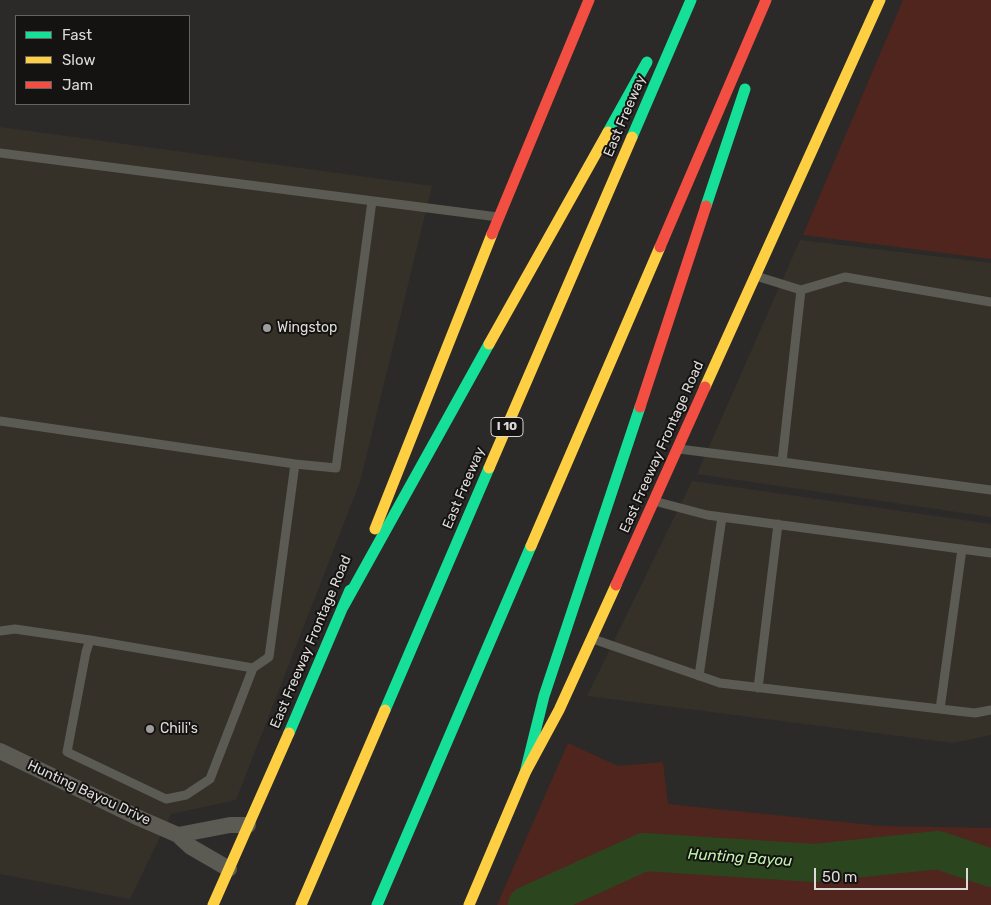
<!DOCTYPE html>
<style>
body{margin:0}
#map{position:relative;width:991px;height:905px;overflow:hidden;background:#2b2a28;font-family:Rubik,sans-serif}
canvas{display:block}
.legend{position:absolute;left:15px;top:15px;width:175px;height:90px;box-sizing:border-box;background:#141311;border:1px solid #646361;margin:0;padding:6px 9px;list-style:none;font-size:15px;color:#dddbd9}
.legend li{display:flex;align-items:center;gap:10px;height:25px}
.legend b{width:25px;border:1px solid #646361}
.scale{position:absolute;left:814px;top:868px;width:154px;height:22px;box-sizing:border-box;border:2px solid #dddbd9;border-top:0;padding-left:6px;font-size:15px;line-height:18px;white-space:nowrap;color:#dddbd9;-webkit-text-stroke:4px #141311;paint-order:stroke}
</style>
<div id="map">
<canvas width="991" height="905"></canvas>
<ul class="legend">
<li><b style="height:6px;background:#16e098"></b>Fast</li>
<li><b style="height:6px;background:#ffcf43"></b>Slow</li>
<li><b style="height:6px;background:#f24e42"></b>Jam</li>
</ul>
<div class="scale">50 m</div>
</div>
<script>
const c = document.querySelector('canvas').getContext('2d');
c.lineJoin = 'round';
function fill(path, color) {
  c.fillStyle = color;
  c.fill(path, 'evenodd');
}
function poly(rows) {
  const path = new Path2D();
  for (const r of rows) {
    path.moveTo(r[0], r[1]);
    for (let i = 2; i < r.length; i += 2) path.lineTo(r[i], r[i + 1]);
  }
  return path;
}
function stroke(path, color, width, dash) {
  c.strokeStyle = color;
  c.lineWidth = width;
  c.lineCap = dash ? 'butt' : 'round';
  c.setLineDash(dash || []);
  c.stroke(path);
}
function write(font, color, halo, rows, align = 'center') {
  c.font = font + ' Rubik,sans-serif';
  c.lineWidth = 4;
  c.setLineDash([]);
  c.textBaseline = 'middle';
  c.strokeStyle = halo;
  c.fillStyle = color;
  for (const [text, x, y, turn = 0] of rows) {
    c.save();
    c.translate(x, y);
    c.rotate((+turn || 0) * Math.PI / 180);
    c.textAlign = isNaN(turn) ? turn : align;
    if (halo) c.strokeText(text, 0, 0);
    c.fillText(text, 0, 0);
    c.restore();
  }
}
fill(poly([
 [0,127,432,186,360,482,236,800,171,814,130,899,0,874],
 [800,240,991,263,991,517,697,474],
 [692,481,991,524,991,735,953,743,587,696]
]), '#353129');
fill(poly([
 [903,0,991,0,991,259,803,235],
 [568,743,618,766,663,762,668,804,881,826,991,828,991,905,497,905]
]), '#50251d');
stroke(poly([
 [527,905,644,852,815,863,938,850,991,868]
]), '#2b461f', 38);
stroke(poly([
 [0,153,498,217],
 [801,290,845,277,991,302],
 [0,421,295,464,336,468,372,201],
 [679,449,782,462,801,290,756,276],
 [782,462,991,490],
 [654,501,707,515,991,553],
 [0,631,15,629,90,640,86,652,67,752,166,799,186,795,210,779,253,668,269,657,295,464],
 [593,639,720,683,957,711,975,713,991,710],
 [90,640,253,668],
 [699,676,722,517],
 [758,688,778,524],
 [940,709,962,549]
]), '#5b5b54', 9);
stroke(poly([
 [0,751,139,818,178,835],
 [229,869,191,847,178,835,230,825,248,825]
]), '#5b5b54', 16);
stroke(poly([
 [608,132,647,62],
 [632,137,691,0],
 [706,206,745,89],
 [343,607,489,344],
 [385,710,489,468],
 [289,733,350,590],
 [525,773,544,696,640,407],
 [377,905,531,546]
]), '#16e098', 11);
stroke(poly([
 [489,344,608,132],
 [705,387,880,0],
 [489,468,632,137],
 [375,529,492,234],
 [531,546,660,247],
 [213,905,289,733],
 [301,905,385,710],
 [469,905,525,773,559,710,616,585]
]), '#ffcf43', 11);
stroke(poly([
 [492,234,589,0],
 [660,247,766,0],
 [640,407,706,206],
 [616,585,705,387]
]), '#f24e42', 11);
for (const [x, y, r, color] of [
 [267,328,5,"#9f9d9b"],
 [150,729,5,"#9f9d9b"]
]) {
  const dot = new Path2D();
  dot.arc(x, y, r, 0, 2 * Math.PI);
  c.fillStyle = color;
  c.fill(dot);
  stroke(dot, '#141311', 2);
}
for (const [x, y, w] of [
 [507,427,32]
]) {
  const box = new Path2D();
  box.roundRect(x - w / 2, y - 9.5, w, 19, 4);
  c.fillStyle = '#141311';
  c.fill(box);
  stroke(box, '#dddbd9', 1);
}
write('bold 12px', '#dddbd9', null, [
 ["I 10",507,427]
]);
write('14px', '#dddbd9', '#141311', [
 ["East Freeway",625,116,-67],
 ["East Freeway Frontage Road",662,447,-66],
 ["East Freeway",464,488,-67],
 ["East Freeway Frontage Road",311,642,-67],
 ["Hunting Bayou Drive",89,793,25]
]);
write('14px', '#dddbd9', '#141311', [
 ["Wingstop",277,328],
 ["Chili's",160,729]
], 'left');
write('italic 15px', '#c2f5ae', '#141311', [
 ["Hunting Bayou",740,858,4]
]);
</script>
